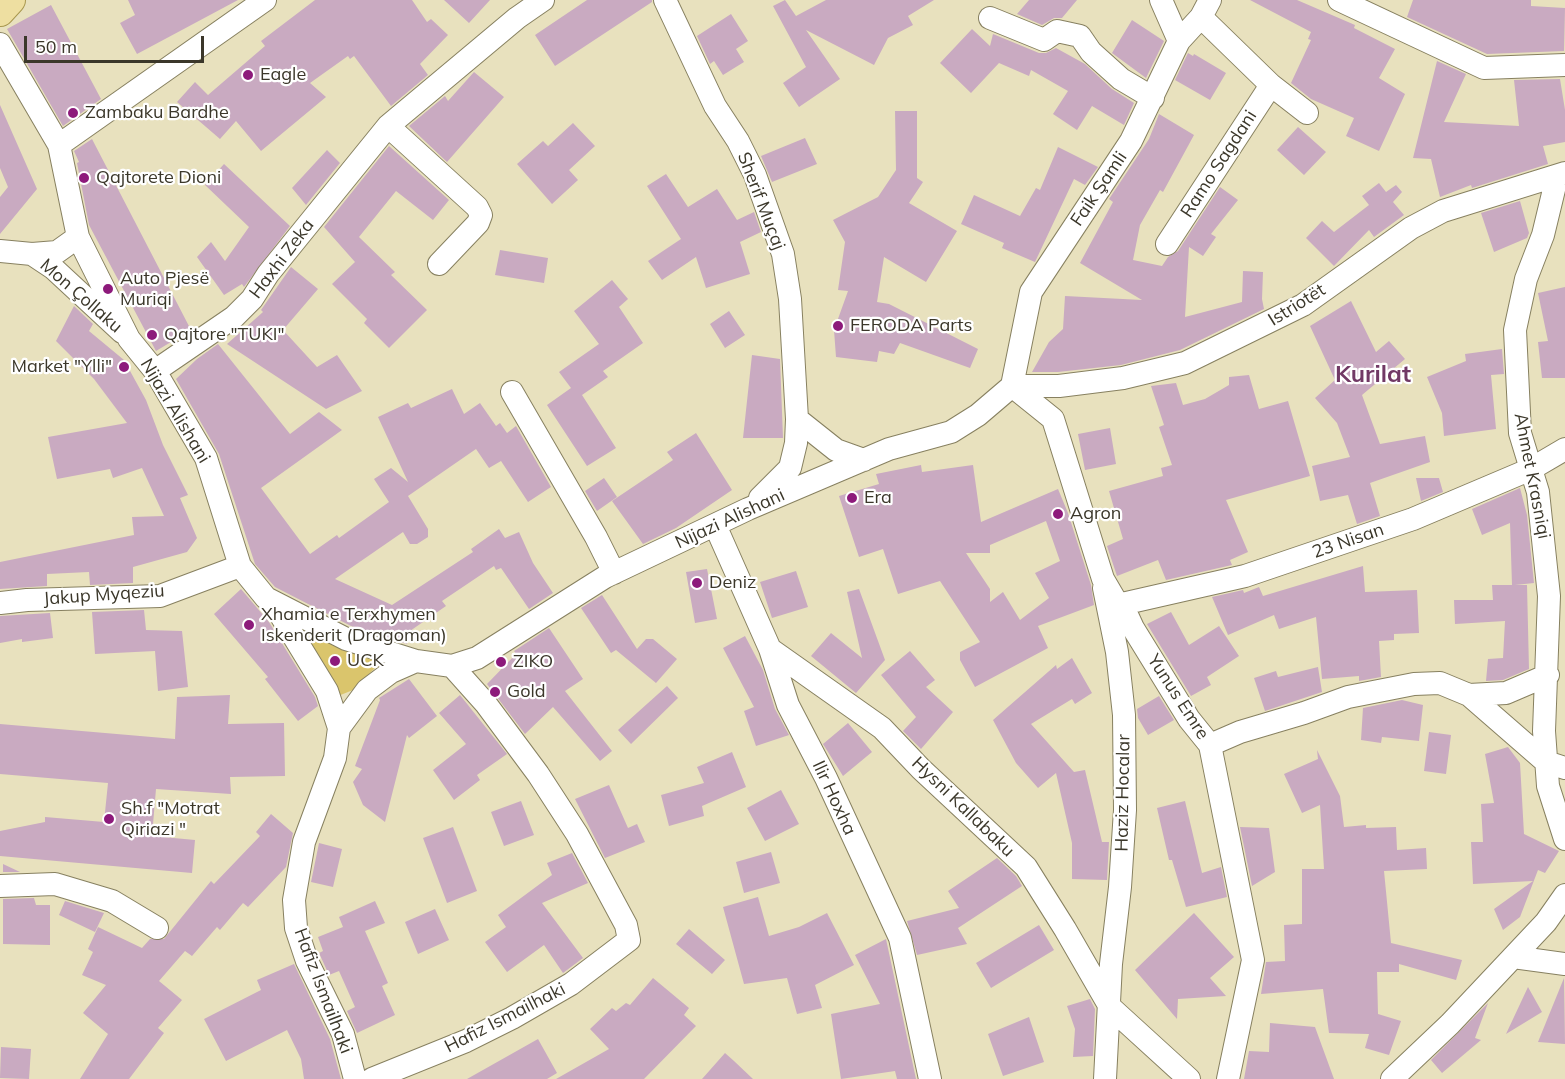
<!DOCTYPE html>
<meta charset="utf-8">
<style>
body{margin:0}
#map{position:relative;width:1565px;height:1079px;overflow:hidden;background:#e8e1be;font-family:Mulish,sans-serif}
canvas{display:block}
.scale{position:absolute;left:24px;top:36px;width:180px;height:27px;box-sizing:border-box;border:3px solid #3b372a;border-top:0;padding-left:8px;font-size:18px;line-height:21px;white-space:nowrap;color:#3b372a;-webkit-text-stroke:4px #fff;paint-order:stroke}
</style>
<div id="map">
<canvas width="1565" height="1079"></canvas>
<div class="scale">50 m</div>
</div>
<script>
const c = document.querySelector('canvas').getContext('2d');
c.lineJoin = 'round';
function fill(path, color) {
  c.fillStyle = color;
  c.fill(path, 'evenodd');
}
function poly(rows) {
  const path = new Path2D();
  for (const r of rows) {
    path.moveTo(r[0], r[1]);
    for (let i = 2; i < r.length; i += 2) path.lineTo(r[i], r[i + 1]);
  }
  return path;
}
function stroke(path, color, width, dash) {
  c.strokeStyle = color;
  c.lineWidth = width;
  c.lineCap = dash ? 'butt' : 'round';
  c.setLineDash(dash || []);
  c.stroke(path);
}
function write(font, color, halo, rows, align = 'center') {
  c.font = font + ' Mulish,sans-serif';
  c.lineWidth = 4.5;
  c.setLineDash([]);
  c.textBaseline = 'middle';
  c.strokeStyle = halo;
  c.fillStyle = color;
  for (const [text, x, y, turn = 0] of rows) {
    c.save();
    c.translate(x, y);
    c.rotate((+turn || 0) * Math.PI / 180);
    c.textAlign = isNaN(turn) ? turn : align;
    if (halo) c.strokeText(text, 0, 0);
    c.fillText(text, 0, 0);
    c.restore();
  }
}
fill(poly([
 [318,637,376,655,377,666,353,690,333,698,307,647]
]), '#dac56c');
fill(poly([
 [128,0,238,0,137,54,120,23,135,15],
 [315,0,412,0,427,22,431,19,448,35,420,64,428,75,391,106,354,56,350,59,348,56,310,83,326,97,261,151,236,121,220,139,177,102,195,82,208,95,265,46,261,41],
 [444,0,490,0,469,23],
 [587,0,652,0,652,2,555,66,535,35],
 [785,0,796,16,826,0,934,0,908,16,913,25,888,38,874,65,806,30,840,79,799,107,783,83,806,67,773,6],
 [1029,0,1077,0,1062,18,1054,18,1042,25,1017,14],
 [1250,0,1297,0,1355,25,1354,28,1395,49,1379,78,1405,94,1379,151,1346,136,1354,118,1311,99,1291,83,1311,40,1308,39,1311,32],
 [1413,0,1531,0,1531,6,1565,8,1564,51,1487,54,1407,17],
 [51,5,101,99,63,126,7,29],
 [731,14,748,41,736,49,744,62,723,75,714,61,710,64,697,36],
 [1132,20,1164,41,1146,78,1112,53],
 [972,29,990,46,993,34,1039,53,1046,53,1056,48,1085,64,1112,89,1134,103,1124,125,1092,106,1077,130,1053,114,1068,91,1031,70,1029,76,999,63,971,93,940,63],
 [1188,53,1193,56,1194,54,1226,73,1210,100,1175,80],
 [1437,61,1466,74,1444,122,1519,126,1514,80,1560,79,1565,110,1565,142,1543,146,1548,164,1472,188,1471,185,1440,197,1431,159,1413,158],
 [474,72,504,97,447,162,409,126,445,96,448,101],
 [0,105,37,189,0,234,0,197,8,187,0,168],
 [895,111,917,111,917,178,923,182,909,203,957,231,926,282,884,257,877,302,889,304,978,349,970,368,900,343,894,354,879,351,877,362,836,357,834,330,848,291,838,290,845,242,833,220,878,197,896,170],
 [1159,114,1194,135,1163,192,1160,190,1140,225,1133,260,1162,266,1168,257,1178,251,1220,187,1238,200,1211,234,1216,237,1203,256,1189,247,1185,317,1242,302,1243,271,1263,272,1262,299,1264,309,1180,350,1121,365,1058,372,1032,372,1049,342,1063,329,1065,296,1142,300,1080,263,1113,202,1109,199,1149,139],
 [573,123,595,146,569,170,578,180,552,204,517,164,543,141,548,146],
 [1298,127,1326,152,1304,175,1277,150],
 [805,138,817,164,772,182,761,156],
 [92,139,191,330,156,351,89,225,77,163,79,162,74,151],
 [389,146,449,200,433,220,396,191,359,237,395,272,391,275,427,310,389,348,364,323,367,319,332,284,355,262,324,227],
 [1058,147,1098,167,1085,185,1074,179,1035,262,1002,248,1004,243,961,224,974,195,1020,216,1036,188,1040,190],
 [327,150,340,163,306,205,292,188],
 [224,164,290,226,244,287,242,284,224,295,197,257,211,242,225,261,249,227,205,185],
 [666,174,688,207,717,189,737,220,754,212,761,232,740,242,750,274,706,288,696,257,662,280,648,261,681,239,647,186],
 [1379,183,1386,192,1396,185,1402,192,1393,202,1404,215,1374,237,1369,230,1334,266,1306,238,1322,221,1334,232,1369,205,1362,196],
 [1520,201,1529,233,1527,238,1494,252,1481,213],
 [500,250,548,258,544,283,495,275],
 [291,267,318,289,283,330,317,367,337,355,362,391,326,409,227,344,263,312,261,310],
 [612,280,628,299,619,307,643,343,603,371,608,377,582,395,616,448,587,466,547,405,571,388,559,372,599,344,574,311],
 [1565,287,1565,378,1542,378,1538,342,1548,341,1538,293],
 [1351,301,1376,352,1389,341,1405,359,1362,395,1380,444,1425,436,1430,462,1370,483,1380,516,1357,524,1348,495,1320,501,1312,466,1350,457,1337,423,1315,398,1335,380,1310,326],
 [74,306,93,324,89,331,124,360,146,400,163,445,188,495,180,498,197,538,187,552,133,567,133,583,90,585,89,572,47,574,47,586,0,589,0,562,134,535,132,517,164,516,142,468,113,478,110,469,57,479,48,437,127,423,94,379,56,341],
 [729,311,745,335,725,348,710,324],
 [218,344,290,434,319,412,342,430,261,488,310,554,337,535,339,538,389,502,374,479,391,468,408,482,378,417,408,403,411,408,452,389,464,414,480,403,496,426,500,423,507,433,516,426,551,487,528,502,501,461,489,468,476,449,408,496,428,529,428,537,417,544,410,544,403,532,335,579,392,605,473,552,471,549,499,529,505,538,519,532,533,563,553,593,529,609,501,568,496,570,494,566,442,601,446,606,410,631,407,644,351,626,275,587,255,564,219,454,176,379,197,359],
 [1502,349,1504,374,1491,375,1496,429,1444,436,1442,413,1427,377,1466,361,1465,354],
 [752,355,780,359,783,438,743,438],
 [1249,375,1259,409,1288,401,1310,476,1226,500,1248,552,1230,560,1232,565,1166,580,1158,560,1117,576,1107,546,1123,539,1109,491,1163,476,1161,468,1172,465,1159,427,1164,425,1151,386,1176,383,1183,405,1205,399,1229,385,1229,377],
 [1110,428,1116,464,1085,470,1078,434],
 [696,433,732,490,676,528,643,544,612,501,673,460,667,452],
 [921,465,922,472,973,465,981,522,1058,489,1068,513,1091,585,1094,605,1038,626,1048,648,975,687,960,660,960,652,980,642,940,581,898,594,883,549,859,557,839,496,879,484,876,474],
 [1046,521,1060,561,1035,573,1049,598,1020,620,1003,592,990,602,990,589,966,553,990,553,990,545],
 [604,478,617,497,597,511,585,491],
 [1416,478,1439,478,1443,492,1421,501],
 [1520,488,1527,515,1534,583,1515,585,1527,585,1529,669,1503,680,1486,681,1488,659,1503,658,1505,621,1455,624,1454,600,1493,600,1492,585,1512,585,1510,523,1482,535,1472,509],
 [1363,566,1365,592,1417,590,1419,633,1394,634,1394,640,1379,641,1381,677,1359,681,1359,676,1322,679,1316,617,1279,629,1274,615,1228,635,1212,597,1243,590,1244,593,1259,587,1263,596],
 [707,569,717,619,695,623,686,572],
 [796,571,808,607,772,618,760,582],
 [241,589,269,622,315,697,318,706,298,721,265,679,268,677,214,614],
 [859,589,885,660,856,693,811,656,831,633,862,658,847,592],
 [602,595,637,649,646,639,653,639,677,659,656,683,616,650,611,653,581,608],
 [144,610,146,630,182,631,188,687,158,691,155,651,95,654,92,612],
 [1171,612,1189,645,1219,626,1239,656,1207,677,1211,685,1191,696,1147,624],
 [50,613,53,638,22,642,22,639,0,643,0,616],
 [549,628,583,679,565,691,612,751,600,761,553,707,525,734,487,684,516,654,514,651],
 [745,636,763,670,775,709,789,735,756,746,744,711,754,707,723,648],
 [910,651,935,680,926,687,953,712,921,749,903,731,916,717,881,675],
 [1072,658,1092,693,1075,704,1072,699,1031,724,1074,772,1085,770,1102,842,1109,842,1107,880,1072,879,1072,843,1056,773,1038,788,1016,763,993,720,1056,665,1057,669],
 [1318,667,1322,692,1265,711,1254,678,1276,671,1278,677],
 [409,679,437,716,409,738,407,735,385,822,363,805,353,782,362,769,355,766,380,700,379,698],
 [667,686,678,698,631,744,618,730],
 [230,695,228,724,284,723,285,776,230,777,231,794,156,789,152,836,195,840,192,873,0,856,0,831,45,822,45,817,104,822,108,783,0,774,0,724,175,739,177,697],
 [460,695,507,754,477,775,480,780,454,800,433,770,466,744,439,713],
 [1159,696,1174,720,1148,735,1138,718,1137,709],
 [1402,700,1423,705,1419,741,1382,737,1381,743,1361,740,1363,708],
 [848,723,872,752,843,776,823,744],
 [1429,732,1451,735,1446,774,1424,771],
 [1508,747,1520,763,1524,834,1559,851,1545,873,1538,870,1520,917,1503,930,1494,909,1533,881,1473,884,1471,842,1483,842,1481,804,1494,803,1485,754],
 [1317,750,1340,796,1344,827,1366,825,1366,828,1396,827,1397,850,1426,848,1427,869,1384,871,1391,943,1462,960,1456,980,1399,964,1399,972,1377,972,1378,1014,1401,1021,1389,1055,1365,1048,1369,1034,1329,1033,1323,989,1261,994,1266,962,1285,961,1284,925,1302,924,1302,869,1324,869,1320,805,1302,813,1284,774,1318,759],
 [732,752,746,787,702,806,704,816,669,826,661,795,704,783,697,767],
 [609,785,628,828,637,824,645,842,605,858,575,799],
 [781,790,799,824,765,841,747,808],
 [521,801,534,835,504,846,491,812],
 [1185,801,1202,873,1221,867,1227,897,1186,907,1172,860,1169,860,1157,808],
 [271,814,293,833,286,867,248,907,243,903,220,930,217,927,192,956,185,951,159,981,182,1000,158,1028,164,1033,129,1079,80,1079,108,1034,83,1013,106,985,82,975,93,952,88,949,98,927,142,948,150,939,164,939,211,881,214,884,260,836,256,832],
 [453,827,477,891,447,903,423,838],
 [1240,827,1269,828,1275,872,1252,886],
 [319,843,342,849,333,887,311,882],
 [771,852,780,883,744,893,736,862],
 [572,853,588,883,542,903,583,958,563,973,544,945,507,972,485,942,506,927,498,915,552,875,547,863],
 [997,858,1016,876,1022,886,958,928,967,944,917,955,907,921,959,908,948,891],
 [3,864,20,872,3,872],
 [758,897,769,936,799,927,827,913,854,965,815,985,822,1008,797,1014,787,978,744,984,723,907],
 [34,898,36,905,50,905,50,945,3,944,3,899],
 [65,901,104,913,95,932,59,915],
 [375,901,385,923,365,931,388,983,382,986,395,1015,357,1033,347,1011,355,1007,339,971,329,975,319,953,323,951,318,937,343,927,339,917],
 [435,909,449,940,418,954,405,922],
 [1194,913,1234,957,1210,978,1226,996,1178,999,1177,1019,1135,970],
 [1039,925,1054,950,991,988,976,963],
 [689,929,725,960,712,974,676,944],
 [886,939,916,1079,897,1079,895,1071,841,1079,831,1014,880,1004,855,955],
 [294,964,330,1039,341,1079,304,1079,301,1059,287,1030,226,1061,204,1019,261,990,257,980],
 [653,978,689,1008,684,1015,696,1026,644,1079,556,1079,609,1049,590,1029,612,1008,616,1011,626,1003,630,1005],
 [1564,978,1565,1044,1538,1042],
 [1528,987,1542,1012,1506,1034],
 [1090,999,1095,1009,1093,1056,1073,1057,1075,1029,1067,1006],
 [1488,1003,1475,1038,1481,1040,1442,1073,1431,1060],
 [1029,1017,1044,1062,1003,1076,988,1034],
 [1270,1023,1315,1027,1334,1079,1244,1079,1249,1051,1269,1052],
 [538,1039,557,1073,547,1079,467,1079],
 [1,1047,31,1049,29,1079,0,1078],
 [725,1053,734,1061,753,1079,702,1079]
]), '#c9aac1');
const minor = poly([
 [665,0,715,106,738,141,755,175,783,254,790,299,797,419,836,450,864,460],
 [1161,0,1179,41],
 [1339,0,1484,68,1565,65],
 [1201,17,1271,85],
 [990,18,1044,40,1057,31,1080,36,1091,52,1121,79,1153,98],
 [0,44,59,145,78,237,129,339,155,371,206,458,240,566,266,598,346,639,416,661,452,666,477,658,605,577,748,509,889,449,951,432,978,415,1012,386],
 [388,126,477,207,481,215,478,223,439,264],
 [59,145,265,0],
 [1557,177,1543,235,1526,279,1515,330,1520,433,1538,492,1549,596,1544,731,1548,786,1565,839],
 [1167,244,1271,85,1307,113],
 [0,251,32,254,53,268,122,332],
 [32,254,57,252,78,237],
 [155,371,234,317,252,299,268,274,388,126,517,18,543,0],
 [1012,386,1053,419,1103,579,1117,603,1122,604,1133,628,1189,719,1210,745,1253,960,1228,1079],
 [1012,386,1059,386,1123,378,1185,363,1303,305,1411,228,1443,211,1565,173],
 [1012,386,1031,292,1131,141,1179,41,1201,17,1210,0],
 [512,392,596,537,614,573],
 [760,498,790,468,796,443,797,419],
 [715,525,770,649,788,705,826,778,900,938,930,1079],
 [1104,588,1117,652,1124,715,1125,810,1120,887,1111,964,1105,1079],
 [270,602,280,614,327,691,339,728,335,758,304,842,294,900,296,928,307,961,343,1034,355,1079],
 [0,603,27,600,160,596,240,566],
 [1122,604,1245,576,1413,519,1531,469,1565,449],
 [770,649,882,728,921,769,1026,867,1065,929,1110,1007,1189,1079],
 [1469,695,1506,693,1548,675],
 [339,728,367,690,391,672,416,661],
 [1210,745,1240,732,1304,713,1348,697,1414,684,1440,683,1469,695,1546,762,1565,768],
 [0,886,55,884,112,901,157,928],
 [1513,957,1565,964],
 [372,1079,466,1041,512,1018,571,984,629,940,626,925,577,834,538,774,486,704,452,666],
 [1392,1079,1450,1024,1546,922,1565,895]
]);
const major = poly([
 [0,12,11,0]
]);
stroke(minor, '#878060', 24);
stroke(major, '#a8974e', 30);
stroke(minor, '#fff', 22);
stroke(major, '#eedfa1', 28);
for (const [x, y, r, color] of [
 [248,75,6,"#8d1a7b"],
 [73,113,6,"#8d1a7b"],
 [84,178,6,"#8d1a7b"],
 [108,289,6,"#8d1a7b"],
 [838,326,6,"#8d1a7b"],
 [152,335,6,"#8d1a7b"],
 [124,367,6,"#8d1a7b"],
 [852,498,6,"#8d1a7b"],
 [1058,514,6,"#8d1a7b"],
 [697,583,6,"#8d1a7b"],
 [249,625,6,"#8d1a7b"],
 [335,661,6,"#8d1a7b"],
 [501,662,6,"#8d1a7b"],
 [495,692,6,"#8d1a7b"],
 [109,819,6,"#8d1a7b"]
]) {
  const dot = new Path2D();
  dot.arc(x, y, r, 0, 2 * Math.PI);
  c.fillStyle = color;
  c.fill(dot);
  stroke(dot, '#fff', 2);
}
write('18px', '#3b372a', '#fff', [
 ["Eagle",260,75],
 ["Zambaku Bardhe",85,113],
 ["Qajtorete Dioni",96,178],
 ["Auto Pjesë",120,279],
 ["Muriqi",120,300],
 ["FERODA Parts",850,326],
 ["Qajtore \"TUKI\"",164,335],
 ["Market \"Ylli\"",112,367,"right"],
 ["Era",864,498],
 ["Agron",1070,514],
 ["Deniz",709,583],
 ["Xhamia e Terxhymen",261,615],
 ["Iskenderit (Dragoman)",261,636],
 ["UCK",347,661],
 ["ZIKO",513,662],
 ["Gold",507,692],
 ["Sh.f \"Motrat",121,809],
 ["Qiriazi \"",121,830]
], 'left');
write('18px', '#3b372a', '#fff', [
 ["Ramo Sagdani",1219,164,-57],
 ["Faik Şamli",1099,189,-56],
 ["Sherif Muçaj",761,201,69],
 ["Haxhi Zeka",282,259,-53],
 ["Mon Çollaku",81,296,41],
 ["Istriotët",1297,305,-32],
 ["Nijazi Alishani",175,411,59],
 ["Ahmet Krasniqi",1532,476,79],
 ["Nijazi Alishani",730,519,-25],
 ["23 Nisan",1348,541,-19],
 ["Jakup Myqeziu",104,595,-4],
 ["Yunus Emre",1178,697,57],
 ["Haziz Hocalar",1123,793,-89],
 ["Ilir Hoxha",834,798,65],
 ["Hysni Kallabaku",963,807,44],
 ["Hafiz İsmai̇lhaki",323,991,69],
 ["Hafiz Ismailhaki",505,1018,-27]
]);
write('bold 24px', '#713965', '#fff', [
 ["Kurilat",1373,375]
]);
</script>
